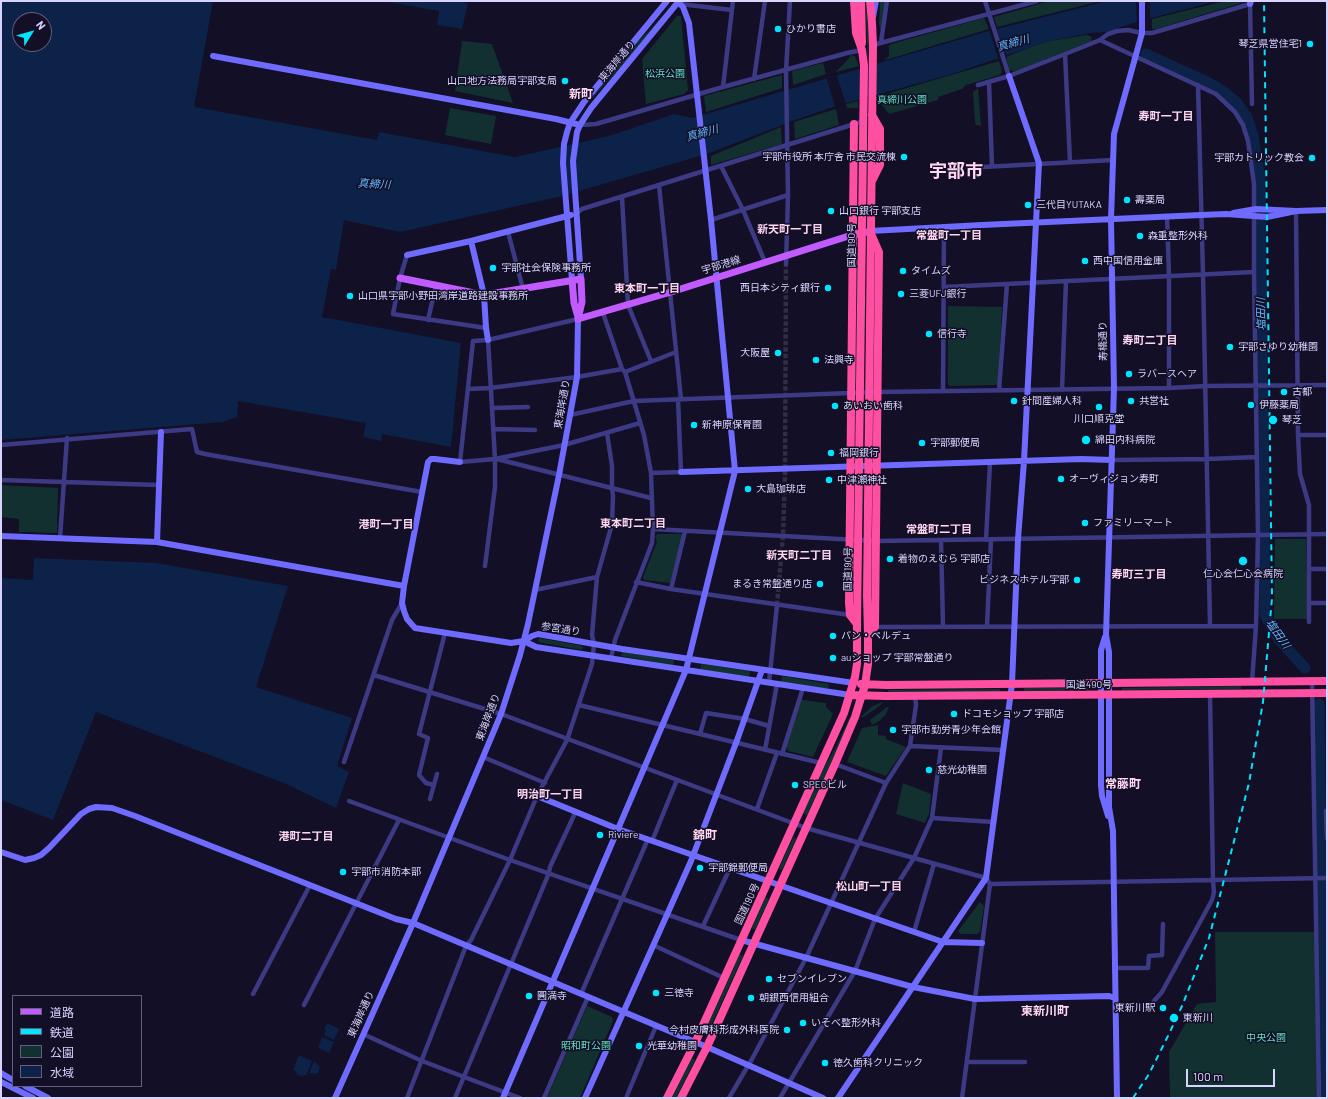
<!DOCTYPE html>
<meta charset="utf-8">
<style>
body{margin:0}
#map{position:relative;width:1328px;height:1099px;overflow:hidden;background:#130f26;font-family:Barlow,"Noto Sans JP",sans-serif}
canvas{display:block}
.frame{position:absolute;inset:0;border:2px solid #d9d4ff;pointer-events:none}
.legend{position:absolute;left:12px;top:995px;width:130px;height:92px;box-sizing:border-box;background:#130f26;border:1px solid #625e7d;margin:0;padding:5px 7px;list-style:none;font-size:12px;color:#d9d4ff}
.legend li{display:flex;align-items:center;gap:8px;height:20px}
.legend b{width:20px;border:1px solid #625e7d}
.north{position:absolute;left:12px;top:12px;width:40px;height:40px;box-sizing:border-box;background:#130f26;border:1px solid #625e7d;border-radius:50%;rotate:53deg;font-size:11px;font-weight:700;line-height:16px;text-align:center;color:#d9d4ff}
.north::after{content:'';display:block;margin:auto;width:14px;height:18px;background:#00e5ff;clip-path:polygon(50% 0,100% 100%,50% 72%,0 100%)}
.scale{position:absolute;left:1186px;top:1069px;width:89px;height:18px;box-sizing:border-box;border:2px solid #d9d4ff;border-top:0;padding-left:5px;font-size:12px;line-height:14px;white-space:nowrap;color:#d9d4ff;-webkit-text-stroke:3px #130f26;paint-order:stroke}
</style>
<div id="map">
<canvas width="1328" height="1099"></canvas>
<div class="frame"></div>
<ul class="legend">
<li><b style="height:5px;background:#c25bff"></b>道路</li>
<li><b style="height:5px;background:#00e5ff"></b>鉄道</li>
<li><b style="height:11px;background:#12302f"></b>公園</li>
<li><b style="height:11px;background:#0c2248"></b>水域</li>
</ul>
<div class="north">N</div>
<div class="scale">100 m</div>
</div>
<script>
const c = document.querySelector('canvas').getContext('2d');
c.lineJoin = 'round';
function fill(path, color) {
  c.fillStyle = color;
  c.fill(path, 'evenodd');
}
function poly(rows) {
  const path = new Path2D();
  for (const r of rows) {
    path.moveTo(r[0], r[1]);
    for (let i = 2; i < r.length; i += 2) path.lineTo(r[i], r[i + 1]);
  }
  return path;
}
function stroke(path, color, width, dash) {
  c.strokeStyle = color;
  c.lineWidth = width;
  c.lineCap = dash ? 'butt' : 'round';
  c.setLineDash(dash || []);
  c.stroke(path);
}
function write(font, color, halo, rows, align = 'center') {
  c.font = font + ' Barlow,"Noto Sans JP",sans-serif';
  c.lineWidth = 3;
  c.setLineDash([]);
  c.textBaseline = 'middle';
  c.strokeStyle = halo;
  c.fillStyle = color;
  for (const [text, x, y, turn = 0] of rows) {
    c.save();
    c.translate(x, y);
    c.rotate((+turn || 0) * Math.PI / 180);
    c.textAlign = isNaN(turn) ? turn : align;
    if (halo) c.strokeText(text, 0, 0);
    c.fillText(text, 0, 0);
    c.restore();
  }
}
fill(poly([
 [865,1,867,13,869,40,868,63],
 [880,1,885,1,881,30,879,24],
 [1049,1,1101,1,997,27,994,17],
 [1225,1,1248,1,1156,29,1152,29,1152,19],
 [663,15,664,16,627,60,587,104,637,42,651,29],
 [677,16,681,16,688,90,684,94,646,104,642,59],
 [984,18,989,29,889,59,884,60,889,56,889,46,891,44],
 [1087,35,1092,37,1091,41,1014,72,1009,69,1006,57,1031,47,1049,41],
 [462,41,492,44,513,103,455,91],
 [850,55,855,56,859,66,836,72,850,57],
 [999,61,1002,71,1000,75,966,85,962,89,938,97,938,100,889,114,882,105,883,95],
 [823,63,826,74,793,85,792,71],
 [782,75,782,88,706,112,704,96],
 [978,88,981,126,976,125,975,122,973,92],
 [858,101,858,108,847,108,846,104],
 [450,108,496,116,491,144,445,135],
 [836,109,839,125,795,139,794,122],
 [781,127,782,144,711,165,711,156],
 [856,254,858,256,856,383,854,383],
 [948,306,1002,307,998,384,996,385,950,386,948,384],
 [1,485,58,488,57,533,19,532,19,519,1,517],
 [658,534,681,534,683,537,670,583,644,580,643,577,657,542,655,536],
 [1275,539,1306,539,1308,619,1274,619],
 [539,638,583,646,582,650,538,642],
 [622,651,674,660,673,665,621,656],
 [701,664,750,671,749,677,700,669],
 [782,676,829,684,828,689,781,682],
 [1241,686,1241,689,1122,690,1122,688],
 [1024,688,1089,688,1089,690,1024,691],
 [1000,689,1000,692,888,692,888,690],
 [801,700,803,700,826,703,826,707,833,714,813,757,788,751,786,747],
 [882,702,882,704,864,717,861,717,871,707],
 [887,707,889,707,886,714,879,721,872,725,870,720],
 [849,718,851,719,807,815,803,813,825,766,837,745],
 [878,725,878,735,886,736,886,739,906,747,886,776,847,762,862,728],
 [903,783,931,794,929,814,925,823,896,814],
 [795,837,796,839,782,870,780,870,779,868,793,838],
 [765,897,769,899,755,930,752,928],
 [980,902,984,906,980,932,977,934,961,934,958,931],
 [1215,932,1327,932,1327,1098,1170,1098,1169,1052,1197,1004,1216,1002],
 [740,954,743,956,709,1030,706,1029],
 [587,1006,612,1017,613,1021,580,1098,547,1098],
 [692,1058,695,1060,676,1098,672,1098]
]), '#12302f');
fill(poly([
 [1,1,213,1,194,107,377,140,379,132,515,157,609,136,674,114,692,118,985,32,1107,1,1217,1,1136,22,1107,32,1091,33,1049,41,952,74,836,106,795,120,707,154,558,197,400,232,344,220,336,270,331,269,322,317,461,343,451,447,382,434,381,441,363,437,366,423,238,401,237,417,223,422,1,440],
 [20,20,44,20,44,44,20,44],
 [383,1,456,1,468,3,462,29,437,25,439,11],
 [34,558,156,563,288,586,256,687,352,718,337,766,349,772,336,808,284,783,96,712,53,820,1,800,1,578,33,580],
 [327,1023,339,1029,334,1040,324,1035,326,1031,324,1030],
 [322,1037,334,1042,329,1053,318,1048],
 [299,1055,312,1061,306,1076,304,1075,303,1077,296,1074,297,1072,293,1070],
 [314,1061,320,1067,318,1073,315,1074,309,1073]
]), '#0c2248');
fill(poly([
 [1136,1,1150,1,1150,20,1137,22],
 [996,27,1007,58,999,61,989,29],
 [836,73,846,104,835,107,826,76]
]), '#130f26');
stroke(poly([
 [1146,54,1207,82,1223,91,1237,103,1247,117,1253,136,1260,179,1265,615,1274,632,1281,642,1305,668],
 [1319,704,1324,1098]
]), '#0c2248', 11);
stroke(poly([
 [777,605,783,536,785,474,786,264]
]), '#312d47', 4.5, [4.5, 2]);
stroke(poly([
 [985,1,1009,76],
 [680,4,732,10],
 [1100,40,1216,94,1235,112,1243,125,1248,141,1254,184,1254,272,1258,535,1256,626,1252,682],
 [881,42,887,1],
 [873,45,1037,1],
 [1065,54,1070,162],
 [754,79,765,1],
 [989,82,992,166],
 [978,85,1009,76,1065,54,1100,40,1108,34,1117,31,1128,30,1142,33,1152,33,1250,4,1252,104],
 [1198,85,1203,274,1210,625],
 [723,87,733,1],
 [580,125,596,124,723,87,847,53,862,50],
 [721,166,743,210,765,262],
 [983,167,1113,160],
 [659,185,681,399],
 [622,197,628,305,651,361],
 [1296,211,1298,435,1300,474,1309,505,1309,622],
 [577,213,582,209,864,121],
 [1167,216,1169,276,1169,388],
 [711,220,788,195],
 [508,232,523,289],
 [407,255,400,278,393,314,486,328],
 [786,264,788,195,786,71,790,1],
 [944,287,1254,272],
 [603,313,622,369,625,372,644,435,651,473,653,529,652,543,615,640,611,658],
 [578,319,488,340,473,341,460,462,495,459,564,445,640,423],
 [428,320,436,285],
 [625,372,676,352],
 [468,389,490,388,577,377,622,369],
 [943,390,944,227],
 [999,390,1007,284],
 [1062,390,1066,281],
 [492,408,528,407],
 [570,415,634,401,878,392,1169,388,1206,386,1327,385],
 [493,429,535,430],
 [1298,435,1327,435],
 [1,445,192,429,197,452,205,454,422,492],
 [497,459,651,498],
 [1112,460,1207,459,1257,457],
 [651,473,681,472,678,399],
 [1,480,159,485],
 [653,529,876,541,1327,534],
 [60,538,67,438],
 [941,540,943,626],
 [986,540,990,463],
 [485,566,495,487,495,459,488,340],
 [1309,569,1327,569],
 [636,582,671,589,850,615],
 [671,589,685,531],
 [535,590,597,577],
 [1310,603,1327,603],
 [987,626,991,540],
 [875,627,1256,626],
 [374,675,501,714,806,828,986,878,990,884,962,1098],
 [1312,681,1319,1098],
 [769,683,777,605],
 [579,705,821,763],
 [700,734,706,713,745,719,769,726],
 [910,746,1003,750],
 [765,750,777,684],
 [782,754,803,688],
 [483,757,545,783],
 [344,762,392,620,402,603],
 [835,764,886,783],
 [434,785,426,783,419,775,428,738,419,734,445,633],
 [430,799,437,774],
 [349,801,510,860,741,940],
 [757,809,777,753],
 [1326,811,1327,838],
 [932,818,994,822],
 [652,841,677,780],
 [990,884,1327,878],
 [703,926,730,868],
 [914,932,934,864],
 [653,945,724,978],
 [1115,968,1148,968,1149,956,1162,955,1163,924],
 [253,994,310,885],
 [581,994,648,839],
 [1154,1001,1162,992,1212,900,1214,892,1213,881,1210,693],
 [304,1005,399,820],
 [363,1034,422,1061,520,1098],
 [967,1062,1025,1062],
 [407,1098,466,946,471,940,510,860,537,796,567,740,592,664,594,644,592,635,597,577,612,524,613,496,612,488,612,466,607,433],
 [455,1098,549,873,550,867,576,811],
 [544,1098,588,997],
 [626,1098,656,1026],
 [729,1098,752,1059,806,958,886,783,910,746,916,705,915,696],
 [780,1098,855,971,875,919,914,858,932,818,941,748]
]), '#3d3a85', 4.5);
stroke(poly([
 [1250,4,1251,1],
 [873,17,876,1],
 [213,56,556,119,580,125],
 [1233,213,1256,209,1296,211,1327,210],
 [870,231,982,225,1201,215,1226,214,1267,217,1296,211],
 [407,255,471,241],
 [581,279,573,161,577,132,580,125,591,108,679,1],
 [572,280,563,163,564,144,567,132,570,123,584,102,667,1],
 [488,340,486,328,484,295,471,241,571,215],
 [460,462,435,459,431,459,428,462,404,586,402,603,404,611,407,619,415,628,511,643,524,641,532,636,538,634,622,649,854,683],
 [681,472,1081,459,1112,460],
 [1,536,157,542,404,586],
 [157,542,161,432],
 [1105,637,1101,650,1101,785,1102,796,1108,816],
 [524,641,536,647,850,695],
 [537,796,618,829,943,942,982,943],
 [1,852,25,860,34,858,41,855,49,848,81,814,89,809,96,807,112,808,135,816,396,919,413,923,707,1047,823,1098],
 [741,940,913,987,975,999,1109,996,1115,998],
 [1,1073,13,1080],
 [1,1082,33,1098],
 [25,1086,48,1098],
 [335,1098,413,923,483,757,501,714,520,655,528,624,559,475,577,377,578,319],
 [503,1098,686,670,735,471,711,220,689,23,683,7,677,1],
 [585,1098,691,861,736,743,762,670],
 [838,1098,986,878,1012,684,1018,539,1024,461,1039,163,1009,76],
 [1117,1098,1113,831,1109,807,1109,652,1106,635,1114,388,1111,219,1114,134,1142,33,1142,1]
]), '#6f6bff', 6);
stroke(poly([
 [400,278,484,295,581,279,582,302,578,319],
 [572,280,574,303,578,317],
 [578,319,671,292,852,235,867,232]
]), '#c25bff', 7);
stroke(poly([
 [861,1,862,43],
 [872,115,880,129,880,165,872,181],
 [854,124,849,603,850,615,857,624],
 [868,633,875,627,879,252,872,236],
 [861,684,886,685,1327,681],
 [850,695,886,696,1327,693],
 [667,1098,695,1043,844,713,855,677,857,664,857,624,864,65,862,50,856,33,854,1],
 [681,1098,707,1047,835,764,855,717,865,685,868,664,868,633,867,596,873,45,872,23,870,1]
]), '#ff4fa3', 8);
stroke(poly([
 [1133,1098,1149,1074,1169,1034,1182,1006,1209,938,1249,783,1263,702,1272,598,1264,1]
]), '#00e5ff', 2, [6, 5]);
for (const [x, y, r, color] of [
 [778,29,4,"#00e5ff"],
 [1310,44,4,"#00e5ff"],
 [565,81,4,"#00e5ff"],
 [904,157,4,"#00e5ff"],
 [1312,158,4,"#00e5ff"],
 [1127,200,4,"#00e5ff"],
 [1028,205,4,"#00e5ff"],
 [831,211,4,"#00e5ff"],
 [1140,236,4,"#00e5ff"],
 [1085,261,4,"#00e5ff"],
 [493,268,4,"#00e5ff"],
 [903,271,4,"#00e5ff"],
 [828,288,4,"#00e5ff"],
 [901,294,4,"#00e5ff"],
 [350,296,4,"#00e5ff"],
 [929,334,4,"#00e5ff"],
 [1230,347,4,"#00e5ff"],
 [778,353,4,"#00e5ff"],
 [816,360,4,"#00e5ff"],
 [1129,374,4,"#00e5ff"],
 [1284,392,4,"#00e5ff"],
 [1014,401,4,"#00e5ff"],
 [1131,401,4,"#00e5ff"],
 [1251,405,4,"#00e5ff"],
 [835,406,4,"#00e5ff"],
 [1099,407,4,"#00e5ff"],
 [1273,420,5,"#00e5ff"],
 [694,425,4,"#00e5ff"],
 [1086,440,5,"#00e5ff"],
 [922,443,4,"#00e5ff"],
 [831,453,4,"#00e5ff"],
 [1061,479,4,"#00e5ff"],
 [829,480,4,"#00e5ff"],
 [748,489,4,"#00e5ff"],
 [1085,523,4,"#00e5ff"],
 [890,559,4,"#00e5ff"],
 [1243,561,5,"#00e5ff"],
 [1077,580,4,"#00e5ff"],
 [820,584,4,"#00e5ff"],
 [833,636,4,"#00e5ff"],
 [833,658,4,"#00e5ff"],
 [954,714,4,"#00e5ff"],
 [893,730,4,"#00e5ff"],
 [929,770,4,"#00e5ff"],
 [795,785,4,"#00e5ff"],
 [600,835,4,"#00e5ff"],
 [700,868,4,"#00e5ff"],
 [343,872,4,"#00e5ff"],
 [769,979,4,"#00e5ff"],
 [656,993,4,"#00e5ff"],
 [529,996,4,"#00e5ff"],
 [751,998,4,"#00e5ff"],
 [1163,1008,4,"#00e5ff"],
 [1174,1018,5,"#00e5ff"],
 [803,1023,4,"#00e5ff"],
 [787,1030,4,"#00e5ff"],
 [639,1046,4,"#00e5ff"],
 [825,1063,4,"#00e5ff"]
]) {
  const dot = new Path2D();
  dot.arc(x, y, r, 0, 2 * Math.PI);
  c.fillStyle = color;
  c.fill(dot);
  stroke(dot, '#130f26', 1.5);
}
write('10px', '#d9d4ff', '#130f26', [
 ["ひかり書店",786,29],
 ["琴芝県営住宅1",1302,44,"right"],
 ["山口地方法務局宇部支局",557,81,"right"],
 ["宇部市役所 本庁舎 市民交流棟",896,157,"right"],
 ["宇部カトリック教会",1304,158,"right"],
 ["壽薬局",1135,200],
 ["三代目YUTAKA",1036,205],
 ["山口銀行 宇部支店",839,211],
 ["森重整形外科",1148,236],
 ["西中国信用金庫",1093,261],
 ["宇部社会保険事務所",501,268],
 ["タイムズ",911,271],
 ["西日本シティ銀行",820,288,"right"],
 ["三菱UFJ銀行",909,294],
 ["山口県宇部小野田湾岸道路建設事務所",358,296],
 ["信行寺",937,334],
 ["宇部さゆり幼稚園",1238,347],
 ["大阪屋",770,353,"right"],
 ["法興寺",824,360],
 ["ラバースヘア",1137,374],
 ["古都",1292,392],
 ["針間産婦人科",1022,401],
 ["共営社",1139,401],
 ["伊藤薬局",1259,405],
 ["あいおい歯科",843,406],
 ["川口順克堂",1099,419,"center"],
 ["琴芝",1282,420],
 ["新神原保育園",702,425],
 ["綿田内科病院",1095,440],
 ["宇部郵便局",930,443],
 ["福岡銀行",839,453],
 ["オーヴィジョン寿町",1069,479],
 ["中津瀬神社",837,480],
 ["大島珈琲店",756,489],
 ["ファミリーマート",1093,523],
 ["着物のえむら 宇部店",898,559],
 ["仁心会仁心会病院",1243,574,"center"],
 ["ビジネスホテル宇部",1069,580,"right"],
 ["まるき常盤通り店",812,584,"right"],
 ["パン・ペルデュ",841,636],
 ["auショップ 宇部常盤通り",841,658],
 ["ドコモショップ 宇部店",962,714],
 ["宇部市勤労青少年会館",901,730],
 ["慈光幼稚園",937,770],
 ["SPECビル",803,785],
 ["Riviere",608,835],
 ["宇部錦郵便局",708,868],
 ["宇部市消防本部",351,872],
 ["セブンイレブン",777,979],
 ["三徳寺",664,993],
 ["圓満寺",537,996],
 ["朝銀西信用組合",759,998],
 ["東新川駅",1155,1008,"right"],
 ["東新川",1183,1018],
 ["いそべ整形外科",811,1023],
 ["今村皮膚科形成外科医院",779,1030,"right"],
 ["光華幼稚園",647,1046],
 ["徳久歯科クリニック",833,1063]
], 'left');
write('10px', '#d9d4ff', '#130f26', [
 ["東海岸通り",617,61,-50],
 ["国道190号",852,245,-90],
 ["宇部港線",721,265,-17],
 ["寿橋通り",1103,341,-91],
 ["東海岸通り",562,404,-80],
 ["国道190号",848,569,-89],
 ["参宮通り",561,629,9],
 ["国道490号",1089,685],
 ["東海岸通り",488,717,-69],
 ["国道190号",747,904,-65],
 ["東海岸通り",361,1014,-66]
]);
write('10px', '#5fe0c0', '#130f26', [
 ["松浜公園",665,74],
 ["真締川公園",902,100],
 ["中央公園",1266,1038],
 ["昭和町公園",586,1046]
]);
write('italic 11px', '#62b6ff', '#130f26', [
 ["真締川",1013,43,-16],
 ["真締川",702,133,-16],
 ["真締川",374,184,3],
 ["塩田川",1261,314,-91],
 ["塩田川",1278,634,55]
]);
write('bold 11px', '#ffd6f0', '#130f26', [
 ["寿町一丁目",1166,116],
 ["新天町一丁目",790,229],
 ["常盤町一丁目",949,235],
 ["東本町一丁目",647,288],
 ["寿町二丁目",1150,340],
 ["東本町二丁目",633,523],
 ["港町一丁目",386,524],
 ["常盤町二丁目",939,529],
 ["新天町二丁目",799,555],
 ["寿町三丁目",1139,574],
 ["明治町一丁目",550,794],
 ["港町二丁目",306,836],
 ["松山町一丁目",869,886]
]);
write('bold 12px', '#ffd6f0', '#130f26', [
 ["新町",581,94],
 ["常藤町",1123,784],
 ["錦町",705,835],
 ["東新川町",1045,1011]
]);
write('bold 18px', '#ffd6f0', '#130f26', [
 ["宇部市",956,171]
]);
</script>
